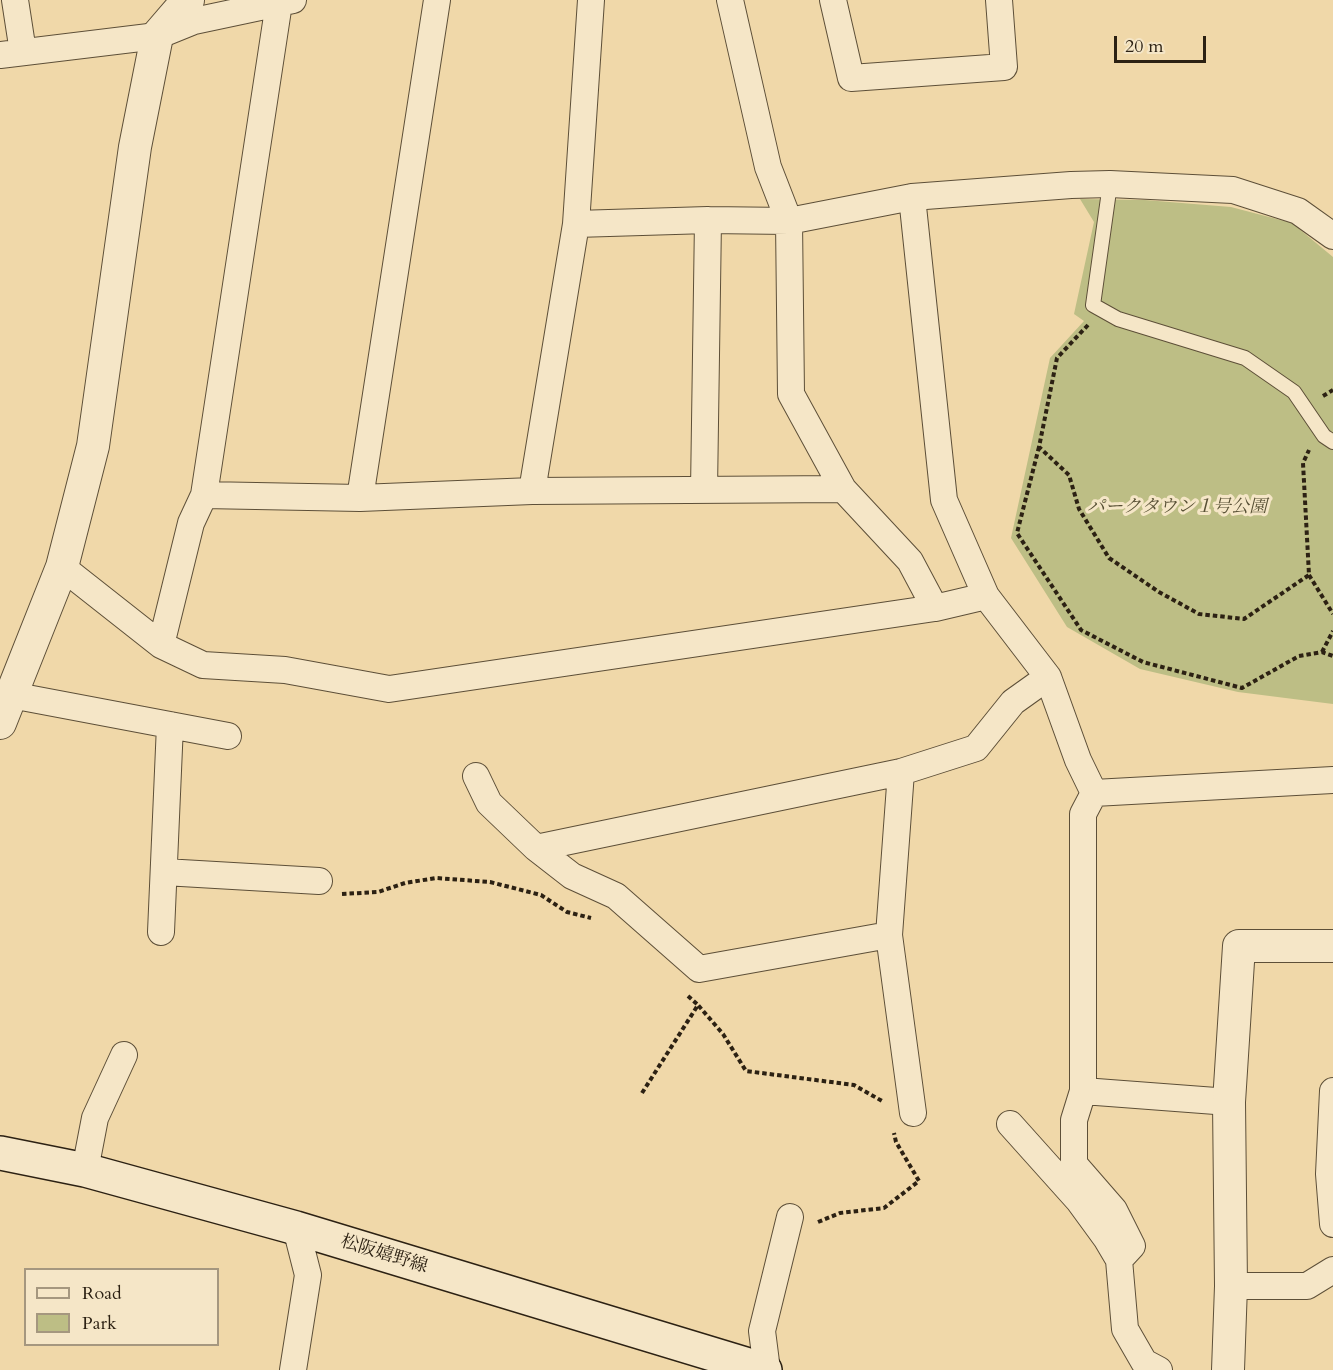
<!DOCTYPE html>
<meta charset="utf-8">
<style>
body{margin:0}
#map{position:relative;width:1333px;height:1370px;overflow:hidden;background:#f0d8a9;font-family:Cardo,serif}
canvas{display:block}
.legend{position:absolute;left:24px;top:1268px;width:195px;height:78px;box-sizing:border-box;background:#f5e6c7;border:2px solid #a5977f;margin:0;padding:8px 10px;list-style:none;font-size:18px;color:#2c2113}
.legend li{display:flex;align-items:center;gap:12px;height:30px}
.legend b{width:30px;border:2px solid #a5977f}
.scale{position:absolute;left:1114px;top:36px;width:92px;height:27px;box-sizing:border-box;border:3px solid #2c2113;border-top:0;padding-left:8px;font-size:18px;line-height:21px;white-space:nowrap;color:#2c2113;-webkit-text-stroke:4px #f5e6c7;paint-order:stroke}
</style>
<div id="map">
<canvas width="1333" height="1370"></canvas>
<ul class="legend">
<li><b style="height:8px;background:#f5e6c7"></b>Road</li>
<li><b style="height:16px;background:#bdbe85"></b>Park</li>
</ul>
<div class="scale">20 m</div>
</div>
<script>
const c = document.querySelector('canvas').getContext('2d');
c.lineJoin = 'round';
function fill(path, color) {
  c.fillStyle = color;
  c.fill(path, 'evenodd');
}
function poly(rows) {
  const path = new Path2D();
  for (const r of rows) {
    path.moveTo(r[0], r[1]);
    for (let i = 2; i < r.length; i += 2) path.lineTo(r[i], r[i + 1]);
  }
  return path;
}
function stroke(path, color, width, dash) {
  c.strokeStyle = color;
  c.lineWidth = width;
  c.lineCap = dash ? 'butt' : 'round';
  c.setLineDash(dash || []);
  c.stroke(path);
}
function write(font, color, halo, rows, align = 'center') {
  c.font = font + ' Cardo,"Noto Serif JP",serif';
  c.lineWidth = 6;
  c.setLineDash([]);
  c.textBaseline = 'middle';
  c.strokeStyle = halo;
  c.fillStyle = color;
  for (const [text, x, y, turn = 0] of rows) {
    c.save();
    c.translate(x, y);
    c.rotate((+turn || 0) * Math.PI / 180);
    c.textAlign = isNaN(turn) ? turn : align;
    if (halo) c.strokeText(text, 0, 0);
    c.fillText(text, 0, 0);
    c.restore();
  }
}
fill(poly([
 [1080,199,1145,200,1231,207,1292,223,1333,257,1333,704,1238,692,1140,669,1067,627,1011,538,1050,358,1084,321,1074,314,1094,222]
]), '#bdbe85');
const service = poly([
 [1110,184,1093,305,1118,319,1245,358,1294,392,1324,436,1333,442]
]);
const minor = poly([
 [15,0,23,52],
 [437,0,360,498,532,491],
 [591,0,576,224,708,220,789,221,791,394,843,489],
 [730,0,768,167,789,221,912,197,1071,185,1110,184,1233,190,1298,211,1333,236],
 [833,0,851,78,1004,67,999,0],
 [0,55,157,36,194,21,293,0],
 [912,197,944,500,986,596,1048,677,1078,760,1094,793],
 [576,224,532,491,843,489,910,561,935,608,986,596],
 [704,490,708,220],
 [204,495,360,498],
 [62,567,161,645,203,665,285,670,389,689,935,608],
 [161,645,191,523,204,495,279,3],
 [11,695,228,736],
 [901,772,889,935,699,969,616,896,572,876,536,848,901,772,976,748,1013,702,1048,677],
 [476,776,489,803,536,848],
 [1094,793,1083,814,1083,1091,1229,1102],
 [1094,793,1333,780],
 [164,872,319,881],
 [161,932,170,725],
 [889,935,913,1113],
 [1083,1091,1074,1120,1074,1164,1114,1210,1132,1246,1119,1260,1125,1329,1144,1362,1159,1370],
 [1333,1091,1329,1174,1333,1224],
 [1010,1124,1079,1201,1106,1238,1119,1260],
 [85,1170,95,1118,124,1055],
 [1231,1286,1307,1286,1333,1270],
 [293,1370,308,1275,296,1228],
 [767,1370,762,1331,790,1217]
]);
const tertiary = poly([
 [0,723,62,567,93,446,135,147,157,36,188,0],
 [1228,1370,1231,1286,1229,1102,1239,946,1333,946]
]);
const secondary = poly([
 [0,1153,85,1170,296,1228,765,1370]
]);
stroke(service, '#5d4f38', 16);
stroke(minor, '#5d4f38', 28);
stroke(tertiary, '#5d4f38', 34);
stroke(secondary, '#2c2113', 36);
stroke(poly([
 [1088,325,1057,358,1039,447,1069,475,1079,509,1109,558,1159,592,1199,614,1244,619,1309,575,1303,463,1309,450],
 [1323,396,1333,390],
 [1039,447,1017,533,1081,630,1143,662,1242,688,1299,656,1322,652,1333,656],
 [1309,575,1333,614],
 [1322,652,1333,631],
 [342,894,378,892,405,883,436,878,490,882,541,895,567,912,591,918],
 [688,996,698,1005],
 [642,1093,698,1005,723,1034,746,1071,854,1085,882,1101],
 [818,1222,840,1213,884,1208,919,1181,896,1142,894,1133]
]), '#2c2113', 4, [4.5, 3]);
stroke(service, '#f5e6c7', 14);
stroke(minor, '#f5e6c7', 26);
stroke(tertiary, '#f5e6c7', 32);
stroke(secondary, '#f5e6c7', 33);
write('italic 18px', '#585035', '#f5e6c7', [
 ["パークタウン１号公園",1177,508]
]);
write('18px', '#2c2113', '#f5e6c7', [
 ["松阪嬉野線",384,1255,17]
]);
</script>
